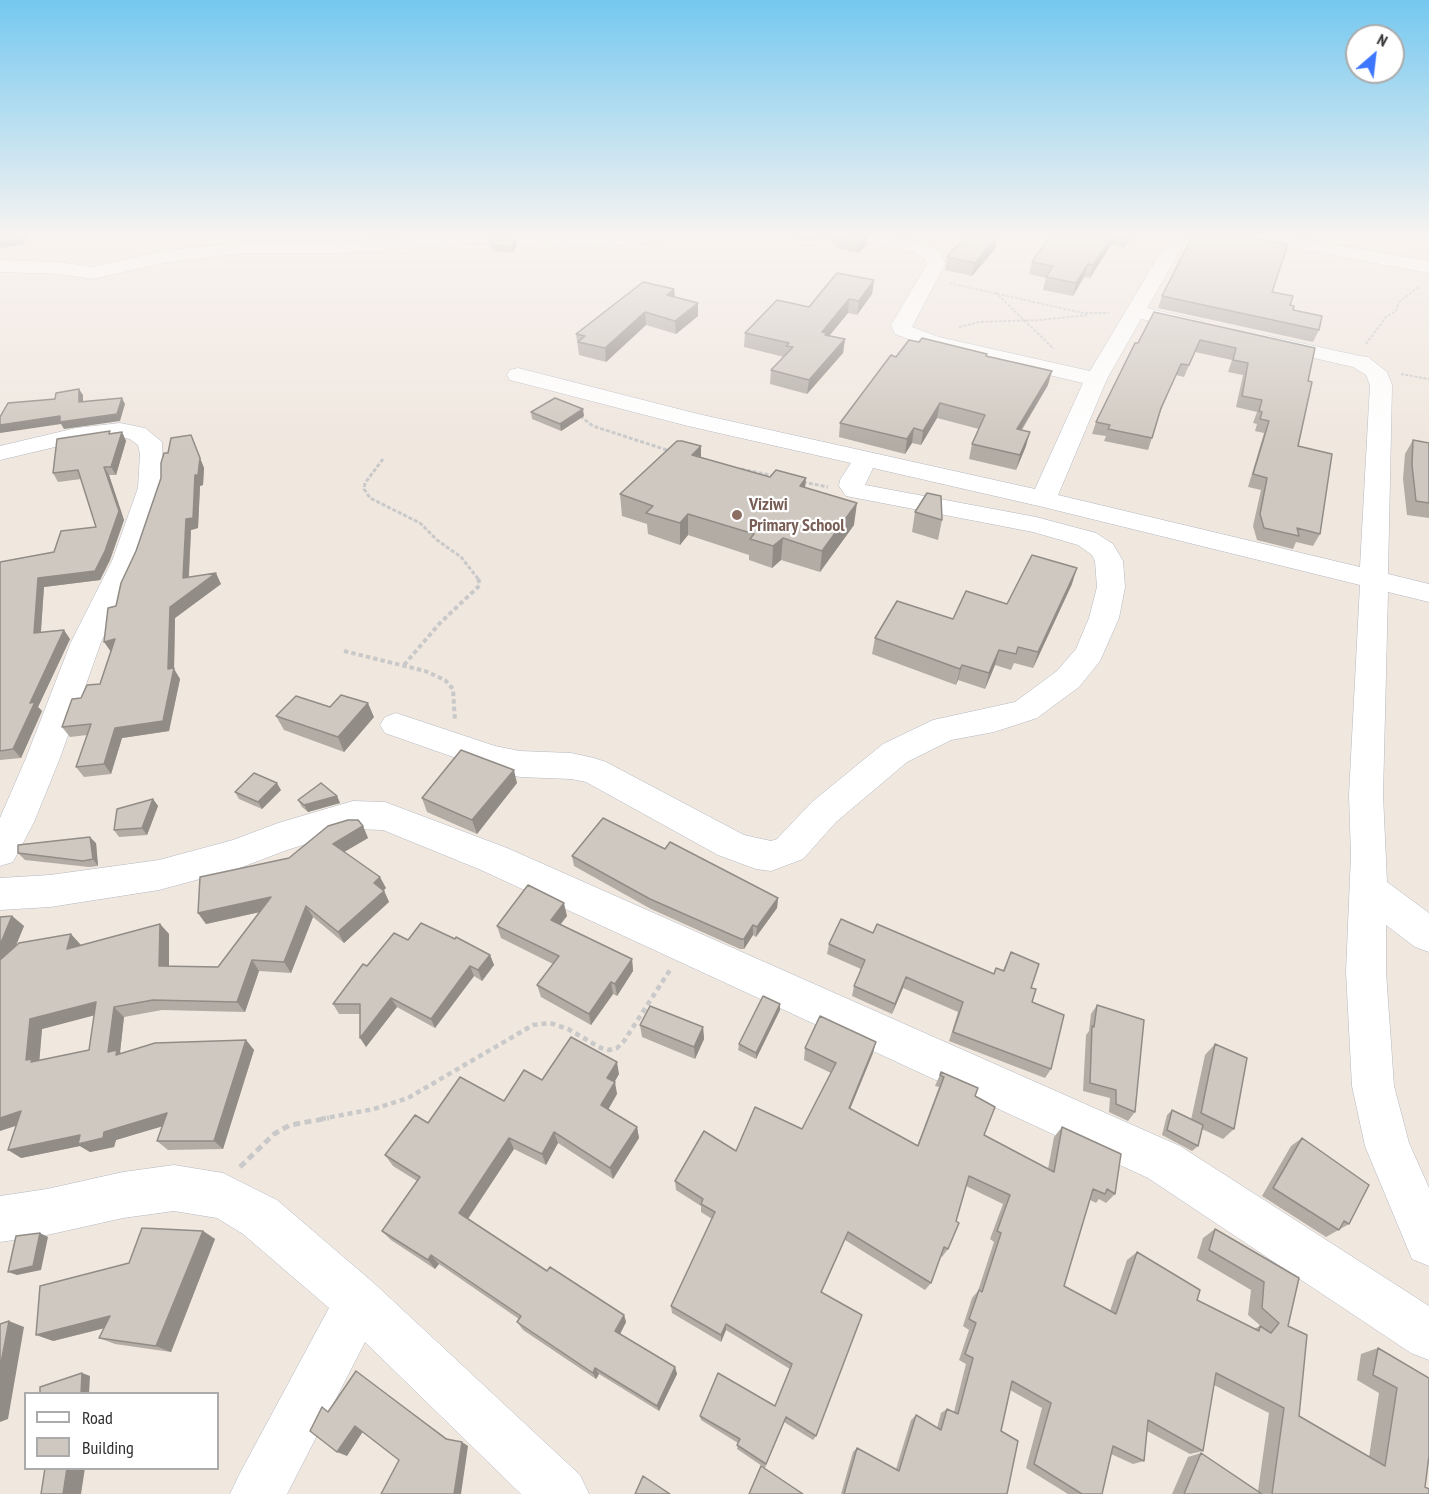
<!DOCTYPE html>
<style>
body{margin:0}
#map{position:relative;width:1429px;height:1494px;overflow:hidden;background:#f0e7df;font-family:"PT Sans Narrow",sans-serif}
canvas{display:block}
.legend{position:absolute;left:24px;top:1392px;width:195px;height:78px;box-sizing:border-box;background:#fff;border:2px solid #ababab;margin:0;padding:8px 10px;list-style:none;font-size:18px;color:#2e2e2e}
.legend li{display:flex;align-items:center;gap:12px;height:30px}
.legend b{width:30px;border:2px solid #ababab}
.north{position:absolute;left:1345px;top:24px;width:60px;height:60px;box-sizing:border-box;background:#fff;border:2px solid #ababab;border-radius:50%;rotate:28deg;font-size:16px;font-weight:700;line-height:24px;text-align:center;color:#2e2e2e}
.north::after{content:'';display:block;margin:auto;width:21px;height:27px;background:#3d77ff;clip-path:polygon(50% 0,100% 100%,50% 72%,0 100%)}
</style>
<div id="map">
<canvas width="1429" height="1494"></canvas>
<ul class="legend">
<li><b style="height:8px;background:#fff"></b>Road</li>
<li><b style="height:16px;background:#cfc8c0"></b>Building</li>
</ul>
<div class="north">N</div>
</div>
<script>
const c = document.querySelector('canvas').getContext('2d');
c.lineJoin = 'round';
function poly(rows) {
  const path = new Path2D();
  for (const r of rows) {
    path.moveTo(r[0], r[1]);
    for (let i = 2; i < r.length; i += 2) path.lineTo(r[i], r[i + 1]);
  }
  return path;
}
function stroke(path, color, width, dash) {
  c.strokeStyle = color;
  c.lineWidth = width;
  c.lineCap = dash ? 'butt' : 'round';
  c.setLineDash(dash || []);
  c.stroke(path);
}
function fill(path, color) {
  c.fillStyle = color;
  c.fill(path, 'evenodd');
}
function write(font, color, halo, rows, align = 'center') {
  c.font = font + ' "PT Sans Narrow",sans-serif';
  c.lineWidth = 4.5;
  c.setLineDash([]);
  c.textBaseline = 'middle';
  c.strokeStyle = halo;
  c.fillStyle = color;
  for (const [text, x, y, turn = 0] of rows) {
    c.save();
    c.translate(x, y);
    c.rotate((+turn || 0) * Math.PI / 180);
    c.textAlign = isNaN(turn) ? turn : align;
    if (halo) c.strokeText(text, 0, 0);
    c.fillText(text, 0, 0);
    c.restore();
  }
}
const minor = poly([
 [429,235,677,235,674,239,668,240,601,246,470,243,339,253,243,253,168,262,93,279,59,274,0,272,0,260,59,262,93,267,168,250,243,243,339,243,429,235],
 [841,235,880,235,917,241,941,252,945,264,912,327,939,337,1090,371,1171,235,1189,235,1147,308,1202,321,1205,325,1202,329,1195,331,1141,319,1107,379,1058,495,1360,567,1370,385,1366,375,1353,367,1262,346,1258,342,1262,338,1269,336,1360,356,1368,357,1387,372,1392,385,1388,574,1429,584,1429,602,1388,592,1383,795,1387,882,1429,913,1429,952,1415,947,1386,925,1386,972,1394,1086,1409,1143,1429,1188,1429,1266,1412,1259,1365,1146,1352,1086,1346,972,1351,855,1349,795,1360,585,1043,507,873,468,865,485,1036,517,1096,533,1113,544,1123,561,1125,587,1119,618,1100,661,1079,687,1037,718,994,732,951,740,907,762,836,822,803,859,771,871,756,869,718,855,586,782,571,779,520,777,493,771,385,733,380,725,385,717,396,713,495,746,520,751,571,753,594,758,606,762,744,835,771,841,777,839,812,802,883,744,933,720,1015,702,1057,671,1076,649,1089,618,1097,587,1095,561,1092,555,1078,545,1033,532,846,496,839,486,840,480,851,463,688,426,510,380,507,375,510,370,518,368,698,414,1035,489,1083,383,926,346,895,334,891,325,927,264,925,259,912,251,850,240,844,239,841,235],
 [1244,235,1280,235,1429,261,1429,273,1253,240,1247,239,1244,235],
 [120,423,145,428,162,442,164,488,140,561,101,642,60,758,34,822,13,862,0,866,0,818,26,758,71,642,112,561,138,488,140,454,138,445,130,439,120,437,76,442,0,460,0,446,76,428,120,423],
 [353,801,385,802,507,848,1180,1146,1429,1306,1429,1360,1411,1353,1148,1178,481,870,383,830,353,829,287,850,237,869,159,890,50,907,0,910,0,878,50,875,159,860,233,840,278,823,353,801],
 [174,1165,223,1173,277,1200,376,1285,580,1475,589,1494,521,1494,365,1342,287,1494,230,1494,239,1475,329,1308,243,1234,217,1218,174,1211,123,1218,47,1235,0,1242,0,1196,47,1189,123,1172,174,1165]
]);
stroke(minor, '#b3b8c2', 1);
stroke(poly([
 [949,283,1083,313,1109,313],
 [995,292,1054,349],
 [959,327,979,322,1040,320,1088,315],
 [1366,344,1386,317,1396,311,1399,302,1420,286],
 [1401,374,1429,379]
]), '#c9c9c9', 2, [3, 1.5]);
stroke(poly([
 [580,416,593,426,670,451],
 [383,459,365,483,364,489,370,498,420,523,437,540,461,557,479,580],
 [741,469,775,476],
 [803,482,828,487]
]), '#c9c9c9', 3, [4, 2]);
stroke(poly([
 [344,651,425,671,445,680,453,689,455,721],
 [404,665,440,623,480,585,478,578]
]), '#c9c9c9', 4, [4.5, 3]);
stroke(poly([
 [321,1119,374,1109,408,1098,533,1025,550,1023,568,1029,601,1048,609,1050,617,1048,624,1041,670,970]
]), '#c9c9c9', 4.5, [5, 4]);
stroke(poly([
 [240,1167,274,1134,290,1125,329,1118]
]), '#c9c9c9', 5, [7, 4.5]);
fill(minor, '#fff');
fill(poly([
 [776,235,822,235,813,242],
 [826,235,868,235,867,245,858,253,839,249],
 [1051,235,1132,235,1125,248,1111,245,1090,278,1084,277,1073,296,1043,290,1046,278,1029,274,1032,262],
 [1254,238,1272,292,1290,305,1293,310,1319,330,1313,342,1158,308,1162,296],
 [490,240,516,240,517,246,512,253,492,251],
 [995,249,972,276,945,270,947,257],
 [874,280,872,294,857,315,848,313,829,336,845,339,843,353,807,394,770,384,771,370,784,357,744,347,745,333],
 [674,289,675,297,698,316,676,334,646,325,606,362,579,355,576,334],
 [1154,312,1308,381,1298,446,1320,534,1313,546,1296,542,1293,549,1257,540,1253,526,1261,490,1248,487,1264,433,1255,431,1257,424,1253,423,1257,412,1236,407,1243,375,1228,372,1232,360,1195,352,1184,377,1176,375,1160,413,1148,450,1104,441,1106,436,1092,434,1096,422],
 [896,357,986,357,1048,385,1022,430,1026,446,1016,470,969,459,972,444,979,429,937,418,921,445,912,443,905,454,839,437,840,423],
 [531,412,584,416,561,431,532,419],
 [122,432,126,441,116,475,109,475,124,520,110,560,100,580,44,587,41,632,70,639,38,707,42,711,21,758,0,760,0,562,54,552,96,527,81,479,58,482,53,473,111,433],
 [1413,440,1429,443,1429,518,1407,515,1403,479,1405,454],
 [195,446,204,468,203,485,200,486,198,528,191,530,189,577,221,584,175,618,174,669,180,679,169,731,122,738,111,774,84,777,76,767,87,735,70,737,62,727,81,698,100,684,111,652,116,606,136,551,161,478,168,453],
 [701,446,701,457,805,488,854,525,820,572,781,560,772,568,749,560,749,555,688,535,680,545,648,534,647,524,622,516,620,494],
 [915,512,942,520,938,540,912,532],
 [1072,584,1033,668,1014,663,1011,670,995,665,985,689,958,680,956,685,872,654,875,638,953,619],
 [330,707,374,717,344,752,284,730,276,716],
 [517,783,477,834,427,812,422,798],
 [281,790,262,809,239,799,235,792],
 [337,796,340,803,308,812,302,807,298,800],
 [153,799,158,806,147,835,119,837,114,830],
 [363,826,368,838,344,852,386,888,384,890,389,902,344,943,313,917,291,973,259,971,245,1012,162,1010,124,1017,120,1053,121,1054,246,1040,254,1050,223,1149,168,1150,157,1141,162,1126,116,1140,114,1147,90,1152,80,1146,21,1158,16,1126,12,916,24,926,16,946,81,945,160,924,169,934,169,966,218,967,260,912,206,924,198,913,289,858],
 [94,1015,89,1050,39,1060,42,1029],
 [96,843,98,866,89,867,25,860,18,853],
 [665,849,778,898,777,908,756,937,753,935,744,949,740,949,651,909,574,866,572,856],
 [567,916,560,924,632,959,633,971,617,996,613,994,591,1025,541,997,537,985,553,964,501,938,497,926],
 [873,933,993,974,1003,970,1011,952,1031,988,1032,1002,1051,1069,1045,1078,949,1041,958,1012,903,988,892,1014,852,996,854,986,861,969,827,954,829,944],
 [408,940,490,955,494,965,482,981,474,976,435,1028,397,1007,366,1047,360,1014,339,1014,333,1004,367,966],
 [780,1004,780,1010,756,1059,738,1050,739,1044],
 [1097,1005,1135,1112,1128,1121,1109,1112,1110,1098,1083,1091,1086,1035,1089,1031,1091,1014],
 [640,1025,703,1027,704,1039,695,1059,642,1037],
 [1215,1044,1234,1129,1223,1139,1202,1129,1198,1146,1192,1151,1162,1135,1167,1115,1172,1110,1191,1120,1205,1055],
 [805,1048,873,1053,850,1109,917,1146,939,1087,935,1086,941,1072,975,1096,984,1135,1048,1169,1054,1137,1062,1127,1115,1194,1106,1203,1099,1199,1096,1203,1090,1200,1064,1286,1110,1311,1127,1260,1137,1252,1197,1300,1254,1329,1260,1326,1262,1327,1248,1315,1251,1290,1197,1258,1203,1238,1215,1229,1299,1278,1288,1326,1299,1416,1369,1457,1379,1393,1357,1380,1361,1354,1378,1348,1429,1378,1425,1487,1429,1494,1172,1494,1188,1457,1201,1453,1258,1491,1269,1413,1214,1385,1203,1451,1190,1454,1147,1431,1144,1461,1133,1464,1111,1454,1102,1494,1068,1494,1026,1468,1042,1408,1010,1390,1001,1431,1007,1494,841,1494,853,1452,857,1448,896,1469,911,1420,916,1415,937,1428,941,1413,947,1409,954,1412,966,1364,959,1360,969,1330,963,1326,972,1298,978,1291,994,1242,990,1239,1003,1204,966,1186,948,1249,942,1257,941,1256,931,1283,925,1290,845,1240,822,1292,816,1436,813,1440,784,1422,765,1468,737,1449,738,1443,701,1420,700,1416,775,1406,790,1369,726,1330,721,1342,672,1313,671,1306,712,1219,701,1212,701,1206,676,1190,675,1181,736,1151,802,1129,831,1073,804,1060],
 [619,1074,614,1082,617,1094,608,1109,637,1127,639,1138,613,1179,558,1143,546,1165,514,1149,468,1219,547,1271,624,1315,626,1322,620,1334,675,1367,677,1374,659,1411,599,1374,596,1379,523,1330,517,1322,519,1319,439,1264,435,1269,391,1240,382,1231,417,1181,393,1166,385,1155,428,1123,504,1101,542,1080],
 [1302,1138,1349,1224,1326,1237,1262,1196,1291,1146],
 [203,1231,215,1239,171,1352,115,1344,99,1338,104,1328,53,1341]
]), '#b2aca5');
fill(poly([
 [22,235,29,235,23,245,0,248,0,241],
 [368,235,409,235,369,238],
 [813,235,822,235,813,242],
 [868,235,867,245,858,253,859,242],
 [1114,235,1111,245,1090,278,1093,265],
 [1130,235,1132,235,1125,248],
 [997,236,995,249,972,276,975,263],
 [516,240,517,246,512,253,511,247],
 [1088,264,1084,277,1073,296,1076,283],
 [874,280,872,294,857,315,859,301],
 [674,289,675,302,667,295],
 [849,299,848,313,826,340,822,332],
 [698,303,698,316,676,334,675,321],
 [645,312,646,325,606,362,605,348],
 [845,339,843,353,807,394,809,380],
 [1052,371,1048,385,1013,443,1017,429],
 [79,389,83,395,83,409,79,402],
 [122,398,125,404,120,421,64,429,61,424,0,433,0,425],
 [940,403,937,418,921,445,923,431],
 [583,409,584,416,561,431,560,424],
 [914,428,912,443,905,454,907,439],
 [122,432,126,441,116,475,111,467],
 [1030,432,1026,446,1016,470,1020,455],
 [191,435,204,468,203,485,200,486,198,528,191,530,188,588,183,578],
 [701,446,701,467,692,455],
 [104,467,109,475,124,520,110,560,100,580,44,587,40,642,34,633,38,578,95,571],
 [806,478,804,499,800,486],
 [857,503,854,525,820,572,822,551],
 [688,514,688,535,680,545,680,523],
 [783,538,781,560,772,568,773,546],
 [1077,568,1072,584,1033,668,1038,652],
 [216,573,221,584,175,618,174,669,180,679,169,731,122,738,111,774,104,764,115,728,168,669,170,607],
 [64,630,70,639,38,707,42,711,21,758,13,749,30,703],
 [115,639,111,652,104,642],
 [999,650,995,665,985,689,989,673],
 [962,665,958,680,956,685,960,669],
 [368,703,374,717,344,752,338,737],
 [514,770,517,783,477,834,472,820],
 [277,783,281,790,262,809,258,802],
 [337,796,340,803,308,812,304,805],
 [153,799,158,806,147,835,142,828],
 [363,826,368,838,339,855,333,844],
 [90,837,96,843,98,866,93,859],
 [380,877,386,888,379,894,374,883],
 [384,891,389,902,344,943,338,932],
 [271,897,278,908,206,924,198,913],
 [778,898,777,908,756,937,757,927],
 [564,903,567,916,554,933,551,920],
 [306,906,313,917,291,973,284,962],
 [12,916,24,926,1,980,0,979,0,945],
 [160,924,169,934,169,976,159,966],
 [753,925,753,935,744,949,744,939],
 [71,934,81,945,67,949],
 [490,955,494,965,482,981,478,970],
 [632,959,633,971,617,996,615,984],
 [252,960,259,971,245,1012,237,1002],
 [470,966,474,976,435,1028,431,1019],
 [906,977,903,988,892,1014,895,1004],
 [611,982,613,994,591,1025,589,1014],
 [391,998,397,1007,366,1047,360,1038],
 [96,1002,107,1012,42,1029,39,1065,26,1060,30,1019],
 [780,1004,780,1010,756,1059,756,1053],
 [114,1007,124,1017,120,1052,127,1059,108,1052],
 [703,1027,704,1039,695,1059,694,1047],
 [246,1040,254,1050,223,1149,214,1141],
 [876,1042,873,1053,846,1119,849,1108],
 [617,1062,619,1074,610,1090,607,1078],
 [615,1082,617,1094,604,1117,601,1105],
 [21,1111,34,1120,0,1131,0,1118],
 [167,1113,177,1122,116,1140,114,1147,90,1152,80,1146,21,1158,8,1150,80,1135,104,1132],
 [637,1127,639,1138,613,1179,610,1168],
 [554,1132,558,1143,546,1165,542,1154],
 [509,1138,514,1149,465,1223,459,1213],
 [203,1231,215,1239,171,1352,156,1346],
 [40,1233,48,1237,41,1270,17,1275,8,1272],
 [431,1255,439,1264,435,1269,428,1260],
 [624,1315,626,1322,618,1338,615,1331],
 [110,1316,125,1323,53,1341,36,1335],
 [9,1321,24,1327,8,1419,0,1422,0,1368],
 [726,1324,726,1330,721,1342,721,1335],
 [675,1367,677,1374,659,1411,657,1406],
 [595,1368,599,1374,596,1379,593,1373],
 [356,1371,364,1377,453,1443,446,1439],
 [82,1373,90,1376,89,1394,81,1394],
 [355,1426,364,1430,347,1456,337,1452],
 [462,1442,468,1446,461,1494,454,1494],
 [67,1468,85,1468,81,1494,63,1494]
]), '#918c86');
const building = poly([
 [0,235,22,235,20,239,0,241,0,235],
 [836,235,868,235,859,242,840,238,836,235],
 [967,235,988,235,997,236,975,263,947,257,967,235],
 [1051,235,1114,235,1093,265,1088,264,1076,283,1046,277,1053,266,1032,262,1051,235],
 [1193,235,1255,235,1254,238,1288,244,1272,292,1293,296,1290,305,1294,306,1293,310,1322,316,1319,330,1162,296,1193,235],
 [490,240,516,240,511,247,491,245,490,240],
 [837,273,874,280,859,301,849,299,822,332,827,333,825,335,845,339,809,380,771,370,793,347,786,346,789,343,745,333,777,300,809,307,837,273],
 [643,282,674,289,667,295,698,303,675,321,645,312,605,348,578,342,585,336,576,334,643,282],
 [1154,312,1315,348,1308,381,1312,382,1298,446,1332,454,1320,534,1297,528,1299,536,1264,528,1260,514,1267,478,1253,474,1269,421,1260,419,1262,412,1259,411,1262,400,1242,396,1248,363,1233,360,1236,348,1200,340,1189,365,1181,364,1161,408,1152,438,1108,429,1110,425,1096,422,1135,343,1138,343,1154,312],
 [922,338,987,354,986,356,1052,371,1017,429,1030,432,1020,455,972,444,985,415,940,403,923,431,914,428,907,439,840,423,891,355,896,357,909,340,919,342,922,338],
 [79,389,79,402,122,398,117,414,60,422,60,416,0,425,0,417,8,403,55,399,56,393,79,389],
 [555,398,583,409,560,424,531,412,555,398],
 [110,431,109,434,122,432,111,467,104,467,119,511,105,551,95,571,38,578,34,633,64,630,30,703,35,702,13,749,0,751,0,562,54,552,61,531,96,527,78,470,53,473,57,439,110,431],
 [191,435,200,458,198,475,195,475,193,518,186,519,183,578,216,573,170,607,168,669,174,668,163,721,115,728,104,764,76,767,91,724,62,727,72,699,81,698,87,685,100,684,115,639,104,642,108,608,116,606,121,583,136,551,161,478,161,463,164,453,168,453,171,438,191,435],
 [1413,440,1429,443,1429,503,1416,501,1412,465,1413,440],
 [677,441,682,441,701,446,692,455,770,477,776,470,806,478,800,486,857,503,822,551,783,538,773,546,750,539,754,534,688,514,680,523,646,513,653,506,620,494,677,441],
 [927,493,941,496,942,520,915,512,927,493],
 [1032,555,1077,568,1038,652,1018,647,1016,654,999,650,989,673,962,665,960,669,875,638,897,601,953,619,966,591,1007,604,1032,555],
 [341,695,368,703,338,737,276,716,296,696,330,707,341,695],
 [461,750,514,770,472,820,422,798,461,750],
 [254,773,277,783,258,802,235,792,254,773],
 [321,783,337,796,304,805,298,800,321,783],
 [153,799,142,828,114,830,117,809,153,799],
 [603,818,665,849,670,842,778,898,757,927,753,925,744,939,741,939,650,899,572,856,603,818],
 [348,820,358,820,363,826,333,844,380,877,374,883,384,891,338,932,306,906,284,962,252,960,237,1002,153,1000,114,1007,108,1052,117,1050,116,1055,155,1043,246,1040,214,1141,157,1141,167,1113,104,1132,103,1138,78,1144,80,1135,8,1150,21,1111,0,1118,0,960,19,943,71,934,67,949,160,924,159,966,218,967,271,897,198,913,200,877,289,858,328,826,348,820],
 [96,1002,89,1050,31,1062,32,1059,26,1060,30,1019,96,1002],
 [90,837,93,859,83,861,18,853,18,845,90,837],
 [528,885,564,903,551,920,632,959,615,984,611,982,589,1014,537,985,559,956,497,926,528,885],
 [12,916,0,945,0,917,12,916],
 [841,919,873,933,877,924,994,974,996,968,1004,971,1011,952,1039,964,1031,988,1036,989,1032,1002,1064,1015,1051,1069,953,1032,963,1002,906,977,895,1004,854,986,865,960,829,944,841,919],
 [421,923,455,939,456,937,490,955,478,970,470,966,431,1019,391,998,360,1038,360,1004,333,1004,363,964,367,966,394,933,408,940,421,923],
 [763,996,780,1004,756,1053,739,1044,763,996],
 [1097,1005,1144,1020,1135,1112,1116,1104,1116,1090,1090,1083,1092,1026,1094,1027,1097,1005],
 [650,1006,703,1027,694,1047,640,1025,650,1006],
 [820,1016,876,1042,849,1108,918,1146,944,1077,940,1075,941,1072,978,1088,975,1096,995,1107,984,1135,1054,1172,1062,1127,1121,1154,1115,1194,1107,1189,1105,1194,1093,1189,1064,1286,1116,1314,1137,1252,1200,1290,1197,1300,1259,1331,1260,1326,1271,1333,1279,1323,1262,1308,1264,1282,1209,1250,1215,1229,1299,1278,1288,1326,1307,1335,1299,1416,1385,1466,1397,1388,1373,1375,1378,1348,1429,1378,1429,1456,1425,1487,1429,1489,1429,1494,1272,1494,1284,1408,1216,1373,1203,1451,1148,1420,1144,1461,1113,1446,1102,1494,1082,1494,1034,1464,1051,1403,1012,1381,1001,1431,1018,1441,1007,1494,844,1494,857,1448,899,1471,916,1415,941,1430,947,1409,958,1414,973,1358,965,1354,976,1323,969,1319,979,1290,982,1292,1001,1233,997,1231,1010,1195,969,1176,956,1221,959,1223,948,1249,944,1247,931,1283,848,1232,821,1292,862,1315,816,1436,786,1417,766,1464,737,1445,740,1439,700,1416,718,1373,775,1406,792,1364,726,1324,721,1335,671,1306,715,1212,701,1204,703,1199,675,1181,704,1131,736,1151,755,1107,802,1129,836,1063,805,1048,820,1016],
 [571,1037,617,1062,607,1078,615,1082,601,1105,637,1127,610,1168,554,1132,542,1154,509,1138,459,1213,547,1271,550,1267,624,1315,615,1331,675,1367,657,1406,595,1368,593,1373,517,1322,521,1316,431,1255,428,1260,382,1231,420,1177,385,1155,415,1115,428,1123,460,1077,504,1101,524,1070,542,1080,571,1037],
 [1215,1044,1247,1058,1234,1129,1201,1113,1215,1044],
 [1172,1110,1203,1125,1198,1146,1167,1130,1172,1110],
 [1302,1138,1369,1185,1349,1224,1344,1221,1339,1230,1273,1188,1302,1138],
 [142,1228,203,1231,156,1346,99,1338,110,1316,36,1335,40,1286,129,1263,142,1228],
 [40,1233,33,1266,8,1272,16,1236,40,1233],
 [9,1321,0,1368,0,1324,9,1321],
 [356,1371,446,1439,462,1442,454,1494,381,1494,399,1460,355,1426,337,1452,310,1431,322,1407,328,1412,356,1371],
 [82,1373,81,1394,40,1394,40,1387,82,1373],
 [1201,1453,1262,1494,1184,1494,1201,1453],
 [761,1466,803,1494,749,1494,761,1466],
 [45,1468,67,1468,63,1494,41,1494,45,1468],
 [643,1476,670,1494,635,1494,643,1476]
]);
fill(building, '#cfc8c0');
stroke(building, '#918c86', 1.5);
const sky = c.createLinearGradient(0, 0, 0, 444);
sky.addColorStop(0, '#75c8f0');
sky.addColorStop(0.53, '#f8f4f1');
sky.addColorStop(1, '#f8f4f100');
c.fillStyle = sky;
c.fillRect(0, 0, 1429, 444);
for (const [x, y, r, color] of [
 [737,515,6,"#8d6e63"]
]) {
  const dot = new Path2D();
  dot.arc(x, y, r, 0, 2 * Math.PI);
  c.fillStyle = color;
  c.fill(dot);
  stroke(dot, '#fff', 2);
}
write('bold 18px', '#785e54', '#fff', [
 ["Viziwi",749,505],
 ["Primary School",749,526]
], 'left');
</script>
